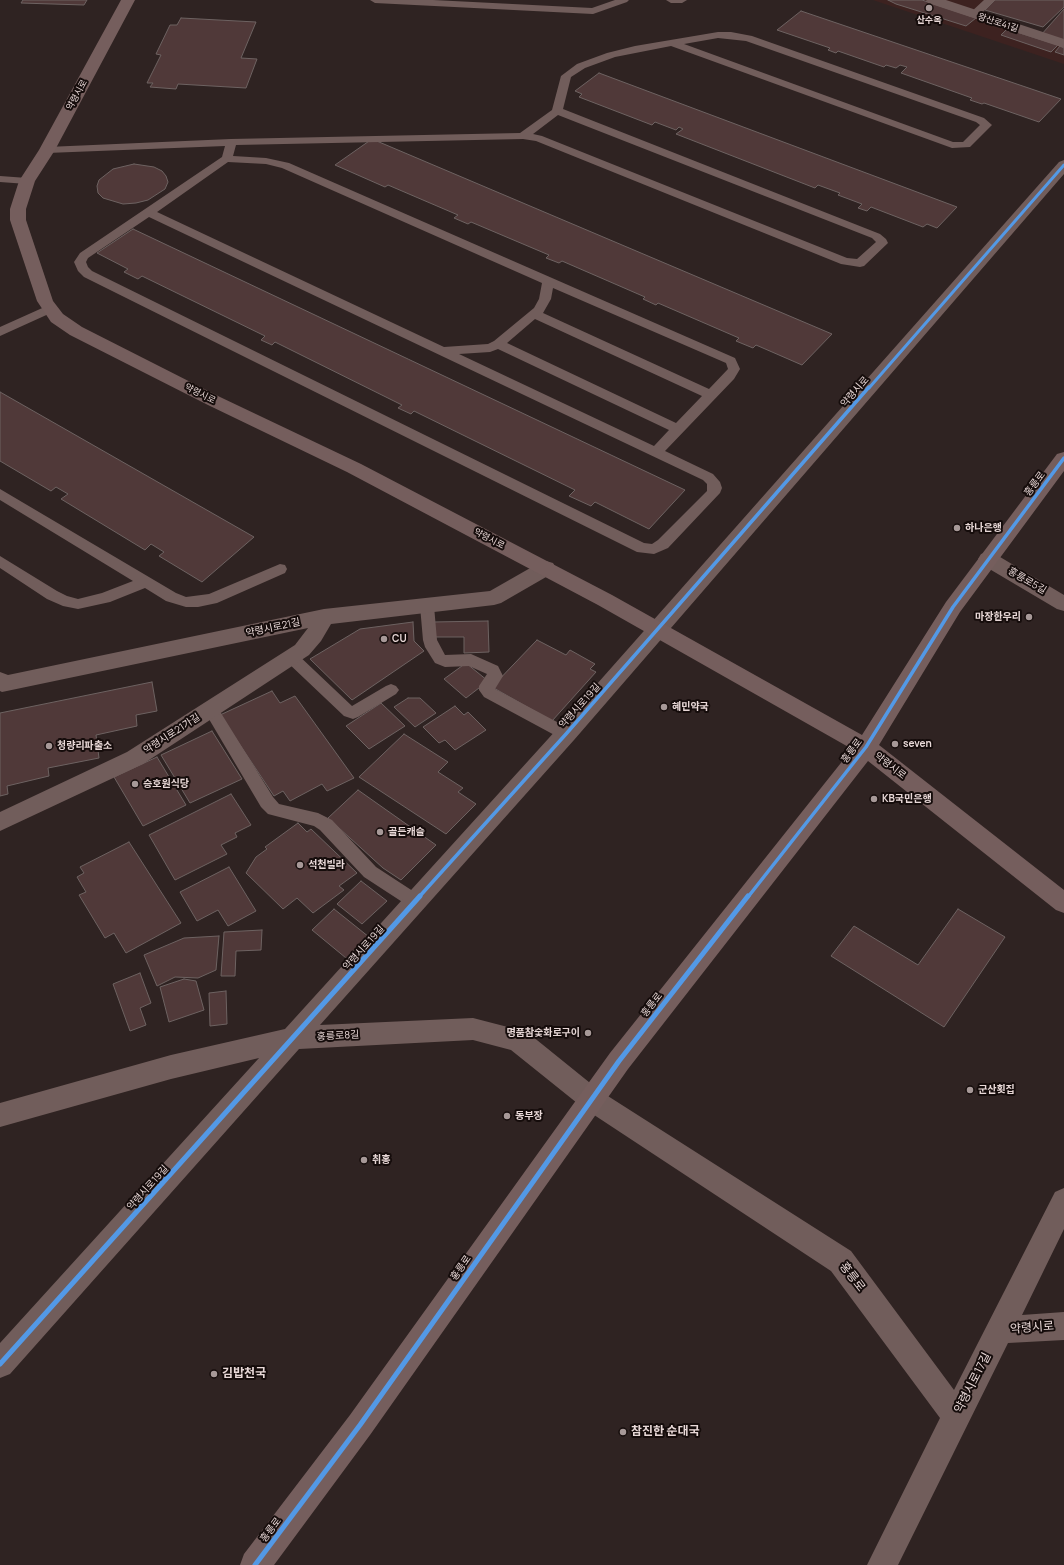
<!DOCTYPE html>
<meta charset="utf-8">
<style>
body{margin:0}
canvas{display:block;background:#2f2322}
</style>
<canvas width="1064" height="1565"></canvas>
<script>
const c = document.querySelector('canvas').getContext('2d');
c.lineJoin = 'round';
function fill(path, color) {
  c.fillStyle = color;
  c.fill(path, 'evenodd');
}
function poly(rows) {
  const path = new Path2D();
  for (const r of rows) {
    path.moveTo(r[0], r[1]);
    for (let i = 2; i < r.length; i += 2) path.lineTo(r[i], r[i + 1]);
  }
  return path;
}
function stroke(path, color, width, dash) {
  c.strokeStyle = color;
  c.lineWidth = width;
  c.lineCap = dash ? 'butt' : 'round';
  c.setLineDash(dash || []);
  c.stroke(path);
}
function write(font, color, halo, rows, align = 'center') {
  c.font = font + ' Manrope,"Noto Sans KR",sans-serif';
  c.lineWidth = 4;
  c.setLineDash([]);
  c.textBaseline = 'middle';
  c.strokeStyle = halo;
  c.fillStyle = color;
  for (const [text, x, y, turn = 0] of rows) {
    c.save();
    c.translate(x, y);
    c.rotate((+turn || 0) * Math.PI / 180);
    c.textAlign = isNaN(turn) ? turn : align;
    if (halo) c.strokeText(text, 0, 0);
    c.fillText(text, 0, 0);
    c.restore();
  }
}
fill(poly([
 [873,0,993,0,978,14,1064,42,1064,64]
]), '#3d2220');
const building = poly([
 [23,0,87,0,84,5,21,3,23,0],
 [888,0,922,0,976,18,966,26,896,4,888,0],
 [995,0,1064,0,1064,7,1043,27,985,10,995,0],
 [1064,9,1064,42,1041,35,1064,9],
 [801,11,1061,99,1039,122,984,103,982,104,970,100,972,98,901,73,907,67,900,65,896,68,886,65,884,67,838,51,836,53,828,50,830,48,777,30,801,11],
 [181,18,256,22,241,58,257,59,246,88,178,84,176,89,150,87,153,83,147,83,161,55,156,54,170,25,177,25,181,18],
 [1007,29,1058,45,1051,52,1001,35,1007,29],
 [1060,46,1064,48,1064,55,1055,52,1060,46],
 [599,73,957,207,937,228,927,224,923,227,871,207,867,211,858,208,862,204,838,195,840,193,818,185,815,188,676,134,683,129,679,127,676,130,655,122,652,125,579,97,582,94,575,91,599,73],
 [372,139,832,334,802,365,756,345,753,348,736,341,739,338,658,303,656,305,643,299,645,297,562,261,559,263,546,258,549,255,471,222,468,224,454,218,458,215,388,185,385,187,335,165,372,139],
 [134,164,154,167,162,171,166,176,168,182,165,189,148,200,136,203,123,204,103,198,98,193,97,186,99,180,113,169,134,164],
 [133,229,685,490,649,529,595,502,591,506,569,496,575,490,414,411,411,414,398,408,402,405,275,342,272,345,261,340,265,336,142,276,138,279,124,272,128,269,97,253,133,229],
 [0,392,254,537,202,582,159,556,164,552,151,544,145,550,61,499,68,494,56,487,51,491,0,461,0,392],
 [488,621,489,652,464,653,464,637,432,637,433,622,488,621],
 [413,622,414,641,424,651,352,700,310,659,360,629,413,622],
 [537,640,566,655,570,650,595,664,590,669,596,672,552,721,492,687,537,640],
 [466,663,488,681,466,698,444,679,466,663],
 [152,682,157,711,136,715,137,726,96,735,99,758,48,768,49,776,7,786,8,794,0,796,0,713,152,682],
 [272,691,280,703,295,696,354,778,327,791,322,784,290,801,283,791,274,796,220,715,272,691],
 [408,698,420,698,436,713,415,727,394,707,408,698],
 [381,703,405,726,369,749,346,726,381,703],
 [455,706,464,715,468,712,486,730,455,750,445,740,439,743,423,727,455,706],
 [212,731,242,779,190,803,161,755,212,731],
 [404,734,448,762,438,772,463,788,458,792,476,804,446,834,359,777,404,734],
 [157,757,186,805,143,826,114,777,157,757],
 [358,790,436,845,401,880,383,868,328,818,358,790],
 [231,794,251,825,235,833,237,837,221,845,227,854,175,880,149,835,231,794],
 [298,823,307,832,311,829,357,873,339,886,344,890,313,913,297,898,283,909,246,873,256,857,267,849,265,847,298,823],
 [129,842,181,923,126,953,114,933,105,938,79,895,86,892,77,877,84,873,80,867,129,842],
 [229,867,256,911,228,926,218,910,197,921,180,892,229,867],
 [361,881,387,901,362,924,337,904,361,881],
 [334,909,369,937,346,958,312,930,334,909],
 [958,909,1005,937,944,1027,831,956,854,926,918,965,958,909],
 [262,930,261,950,236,951,235,976,221,976,224,932,262,930],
 [219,936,216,970,198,978,175,977,157,986,144,955,184,938,219,936],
 [140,973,151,1003,140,1008,146,1025,130,1031,113,984,140,973],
 [184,979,196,981,204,1010,169,1022,160,987,184,979],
 [226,991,227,1024,210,1026,209,993,226,991]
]);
fill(building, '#503939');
stroke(building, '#6d6261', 1);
fill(poly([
 [370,0,433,0,592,8,615,0,629,0,627,2,593,14,375,3,370,0],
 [666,0,687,0,682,3,671,3,666,0],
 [984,0,995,0,978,17,970,17,969,15,970,13,984,0],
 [718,32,731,32,752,36,984,118,992,125,970,147,952,148,671,46,615,57,585,68,571,77,563,109,880,234,886,239,888,243,864,266,860,267,841,264,536,141,523,139,236,145,233,156,266,158,289,163,735,358,740,369,734,379,665,451,713,474,720,482,722,488,720,493,668,548,654,554,637,552,84,277,78,271,74,262,80,253,222,157,225,146,47,153,42,150,47,147,231,139,520,133,552,110,561,76,577,64,607,53,635,46,718,32],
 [718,38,746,41,976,122,980,125,963,142,953,142,684,44,718,38],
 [558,115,872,238,876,242,857,259,847,258,542,136,533,134,558,115],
 [228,162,266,164,282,168,542,283,539,299,534,308,494,341,488,344,444,347,157,212,228,162],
 [149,217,703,480,707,484,707,491,658,540,652,544,644,543,92,271,88,267,86,262,88,258,149,217],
 [553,288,726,363,728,369,709,389,543,313,551,299,553,288],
 [535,319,702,396,676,423,507,343,535,319],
 [498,349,669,430,654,446,459,354,490,352,498,349],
 [0,176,27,178,33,181,27,184,0,182,0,176],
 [49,305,55,309,53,312,0,336,0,327,49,305],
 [0,489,176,593,186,597,209,594,280,564,285,565,287,569,285,573,217,603,198,607,186,607,166,601,145,588,110,602,78,609,63,606,47,599,0,568,0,556,57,591,67,596,78,599,102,593,133,581,0,500,0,489],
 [427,601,432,602,434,606,437,640,445,655,471,654,498,666,503,676,495,689,572,730,574,734,572,738,566,740,560,738,484,697,479,690,479,686,487,674,469,666,445,667,435,663,425,647,423,640,420,606,422,602,427,601],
 [291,651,296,653,352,706,386,686,391,684,396,686,399,690,396,694,358,717,353,719,344,716,286,661,283,657,286,653,291,651],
 [211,703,216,705,273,797,279,804,318,813,332,820,376,867,422,897,424,902,422,907,416,909,410,907,364,877,320,830,314,826,268,814,261,807,203,709,206,705,211,703]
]), '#715d5b');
fill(poly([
 [926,0,946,0,1064,39,1064,48,928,3,926,0],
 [1064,160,1064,174,574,740,320,1025,473,1018,527,1032,600,1091,851,1251,954,1390,1055,1192,1064,1188,1064,1229,1022,1315,1064,1312,1064,1340,1008,1343,898,1565,867,1565,940,1418,831,1271,582,1107,511,1050,473,1040,299,1049,10,1374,0,1378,0,1343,259,1058,171,1079,0,1127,0,1103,171,1055,285,1029,558,728,1059,162,1064,160],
 [988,552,995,554,1064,595,1064,611,1057,609,981,564,978,559,981,554,988,552],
 [546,561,553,563,556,568,553,573,501,603,494,605,331,624,321,641,309,655,143,764,0,831,0,812,127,752,295,645,308,628,2,692,0,691,0,672,8,675,324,609,490,591,539,563,546,561]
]), '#715d5b');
fill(poly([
 [121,0,135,0,55,150,35,181,26,209,26,220,53,301,63,314,82,327,220,397,361,464,612,595,862,735,946,602,1057,454,1064,452,1064,471,960,612,879,745,1064,890,1064,913,1056,910,868,761,628,1069,370,1435,274,1565,240,1565,244,1554,350,1415,610,1053,852,749,598,605,347,472,208,405,70,335,51,322,37,301,10,220,10,209,19,181,39,150,121,0]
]), '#755e5d');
stroke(poly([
 [869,388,1064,165]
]), '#5399e6', 3);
stroke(poly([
 [419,897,566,734,869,387],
 [748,897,866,747,953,607,1064,458]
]), '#5399e6', 3.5);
stroke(poly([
 [0,1364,420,896],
 [255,1565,360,1425,619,1061,748,896]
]), '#5399e6', 5);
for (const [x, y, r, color] of [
 [929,8,4,"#a79998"],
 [957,528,4,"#a79998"],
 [1029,617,4,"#a79998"],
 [384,639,4,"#a79998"],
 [664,707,4,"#a79998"],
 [895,744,4,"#a79998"],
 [49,746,4,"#a79998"],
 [135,784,4,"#a79998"],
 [874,799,4,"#a79998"],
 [380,832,4,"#a79998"],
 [300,865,4,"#a79998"],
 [588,1033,4,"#a79998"],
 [970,1090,4,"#a79998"],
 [507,1116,4,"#a79998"],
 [364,1160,4,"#a79998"],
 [214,1374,4,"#a79998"],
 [623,1432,4,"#a79998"]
]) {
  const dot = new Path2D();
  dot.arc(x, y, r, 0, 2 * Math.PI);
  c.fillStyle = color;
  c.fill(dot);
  stroke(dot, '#150c0b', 1.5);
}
write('bold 9px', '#e8d8d7', '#150c0b', [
 ["산수옥",929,20]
]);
write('9px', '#e8d8d7', '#150c0b', [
 ["왕산로41길",998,23,18],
 ["약령시로",77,95,-61],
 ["약령시로",200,394,27],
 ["약령시로",489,539,28]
]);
write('10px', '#e8d8d7', '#150c0b', [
 ["약령시로",855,392,-49],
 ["홍릉로",1035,484,-53],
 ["홍릉로5길",1027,581,30],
 ["약령시로21길",273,628,-12],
 ["약령시로19길",580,706,-48],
 ["약령시로21가길",172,734,-33],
 ["홍릉로",852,751,-53],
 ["약령시로",890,766,38],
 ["약령시로19길",364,948,-48],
 ["홍릉로",652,1005,-52],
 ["홍릉로8길",338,1036,-3],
 ["약령시로19길",148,1188,-48],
 ["홍릉로",461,1268,-55],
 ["홍릉로",271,1530,-53]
]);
write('bold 10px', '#e8d8d7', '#150c0b', [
 ["하나은행",965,528],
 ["마장한우리",1021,617,"right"],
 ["CU",392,639],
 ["혜민약국",672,707],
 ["seven",903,744],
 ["청량리파출소",57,746],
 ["승호원식당",143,784],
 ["KB국민은행",882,799],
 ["골든캐슬",388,832],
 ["석천빌라",308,865],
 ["명품참숯화로구이",580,1033,"right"],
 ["군산횟집",978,1090],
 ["동부장",515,1116],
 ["취홍",372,1160]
], 'left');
write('12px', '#e8d8d7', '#150c0b', [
 ["홍릉로",852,1277,52],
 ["약령시로",1032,1328,-4],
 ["약령시로17길",973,1383,-63]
]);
write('bold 12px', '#e8d8d7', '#150c0b', [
 ["김밥천국",222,1374],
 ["참진한 순대국",631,1432]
], 'left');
</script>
